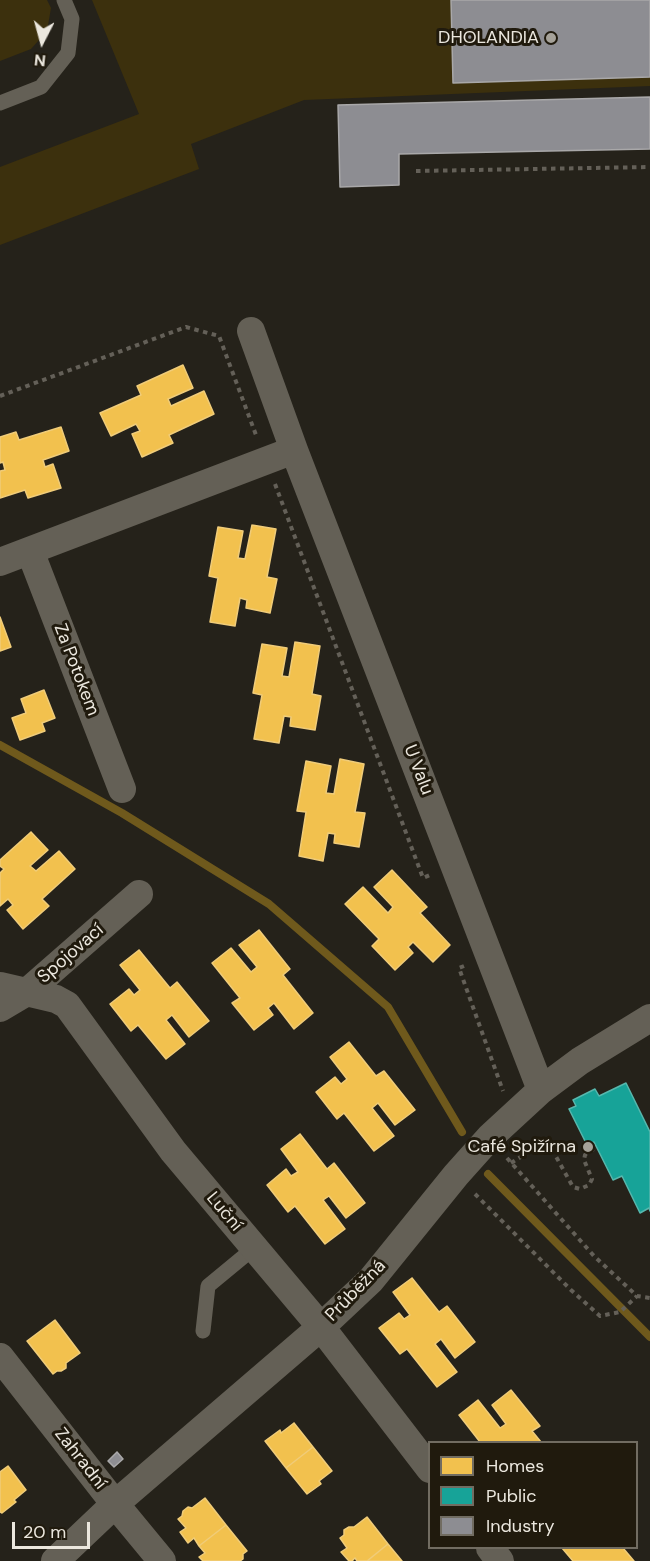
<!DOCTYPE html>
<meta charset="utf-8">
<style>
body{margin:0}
#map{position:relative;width:650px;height:1561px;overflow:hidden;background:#25221a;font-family:"DM Sans",sans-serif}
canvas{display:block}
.legend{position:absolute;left:428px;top:1441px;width:210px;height:108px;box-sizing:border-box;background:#201a0d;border:2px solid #716c61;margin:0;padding:8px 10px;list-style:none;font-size:18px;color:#ebe7de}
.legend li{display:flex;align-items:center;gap:12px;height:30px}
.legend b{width:30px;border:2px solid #716c61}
.north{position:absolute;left:12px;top:12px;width:60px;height:60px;-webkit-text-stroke:4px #201a0d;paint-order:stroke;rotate:186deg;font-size:16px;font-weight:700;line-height:24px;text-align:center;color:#ebe7de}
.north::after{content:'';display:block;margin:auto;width:21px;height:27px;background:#ebe7de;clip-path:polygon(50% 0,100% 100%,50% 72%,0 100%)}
.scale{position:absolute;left:12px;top:1522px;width:78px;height:27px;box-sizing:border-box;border:3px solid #ebe7de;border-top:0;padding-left:8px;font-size:18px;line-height:21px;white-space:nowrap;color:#ebe7de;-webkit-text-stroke:4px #201a0d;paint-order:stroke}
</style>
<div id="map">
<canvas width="650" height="1561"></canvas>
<ul class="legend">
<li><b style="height:16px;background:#f2c14e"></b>Homes</li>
<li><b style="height:16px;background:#17a398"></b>Public</li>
<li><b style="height:16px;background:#8d8d92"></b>Industry</li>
</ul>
<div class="north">N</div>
<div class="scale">20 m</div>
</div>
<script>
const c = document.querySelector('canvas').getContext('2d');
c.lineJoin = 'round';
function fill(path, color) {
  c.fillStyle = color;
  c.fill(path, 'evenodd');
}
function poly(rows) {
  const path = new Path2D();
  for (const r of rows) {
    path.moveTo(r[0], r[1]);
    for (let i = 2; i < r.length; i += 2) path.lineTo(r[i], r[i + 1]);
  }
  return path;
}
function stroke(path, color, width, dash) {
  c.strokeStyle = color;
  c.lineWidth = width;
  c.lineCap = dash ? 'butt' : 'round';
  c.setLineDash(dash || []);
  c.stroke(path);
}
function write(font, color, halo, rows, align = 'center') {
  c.font = font + ' "DM Sans",sans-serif';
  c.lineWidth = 6;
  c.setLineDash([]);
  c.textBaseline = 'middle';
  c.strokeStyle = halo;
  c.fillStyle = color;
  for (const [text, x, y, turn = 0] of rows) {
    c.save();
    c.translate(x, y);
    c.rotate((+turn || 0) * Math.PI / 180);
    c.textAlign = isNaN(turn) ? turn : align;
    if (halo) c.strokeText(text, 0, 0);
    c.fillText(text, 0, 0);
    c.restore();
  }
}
fill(poly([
 [0,0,47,0,51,8,47,31,31,49,0,61],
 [92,0,650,0,650,86,304,100,191,144,199,169,0,245,0,167,139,114]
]), '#3c300d');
const homes = poly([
 [183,365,193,388,168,399,171,406,204,391,214,414,169,435,173,443,142,457,132,434,140,431,136,424,111,436,100,413,141,395,137,386,183,365],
 [61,427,69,451,43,460,45,467,53,464,61,488,28,498,25,490,0,498,0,471,5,470,3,462,0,463,0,437,16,432,19,440,61,427],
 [252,525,276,529,267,577,277,579,270,613,246,608,247,600,240,598,235,626,210,622,218,578,209,576,218,527,243,531,238,558,245,559,252,525],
 [0,617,11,647,0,651,0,617],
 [295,642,320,646,312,694,321,696,315,730,290,726,291,717,284,716,279,743,254,739,262,695,253,693,262,644,287,648,282,676,289,677,295,642],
 [44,690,55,718,42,723,45,731,20,740,12,718,26,713,21,699,44,690],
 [340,759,364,764,355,812,365,813,359,847,334,843,335,834,328,833,323,861,299,856,306,812,297,811,306,761,331,766,326,793,334,794,340,759],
 [31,832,48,850,30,866,36,871,59,851,75,869,42,899,49,906,23,929,7,910,13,905,8,899,0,906,0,873,4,869,0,866,0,860,31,832],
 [392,870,427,907,420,913,450,945,433,962,413,942,408,947,413,953,395,970,372,946,379,939,345,904,363,887,388,913,393,907,374,887,392,870],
 [259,930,290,969,283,975,313,1013,294,1029,274,1003,268,1008,273,1015,254,1030,232,1003,240,998,212,963,231,948,251,972,257,967,239,945,259,930],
 [139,950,170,988,177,982,209,1021,189,1037,172,1015,166,1020,185,1044,166,1059,138,1025,131,1031,110,1004,129,989,134,995,140,990,120,965,139,950],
 [349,1042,376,1076,384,1071,415,1110,395,1125,378,1103,372,1108,394,1136,374,1151,344,1113,337,1119,316,1092,335,1077,341,1084,347,1079,330,1057,349,1042],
 [300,1134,327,1169,334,1163,365,1203,346,1218,329,1196,323,1200,345,1229,325,1244,295,1206,288,1212,267,1185,286,1169,291,1176,298,1172,281,1149,300,1134],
 [412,1278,439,1312,447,1306,475,1342,455,1358,441,1339,435,1344,457,1372,437,1387,407,1349,400,1354,379,1328,399,1313,404,1319,410,1315,393,1292,412,1278],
 [55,1320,80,1353,66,1363,66,1368,61,1371,57,1371,53,1374,27,1341,55,1320],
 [511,1390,540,1426,532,1431,541,1442,480,1442,459,1415,478,1400,500,1428,506,1424,492,1405,511,1390],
 [294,1423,313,1447,286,1468,265,1441,280,1430,281,1433,294,1423],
 [313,1447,332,1471,319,1481,321,1484,307,1494,286,1468,313,1447],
 [8,1466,26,1490,14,1500,16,1502,2,1513,0,1512,0,1472,8,1466],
 [205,1498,226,1525,199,1546,194,1538,188,1543,180,1532,186,1528,178,1519,182,1516,183,1511,188,1507,192,1508,205,1498],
 [367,1517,388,1544,367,1561,357,1561,355,1558,352,1561,349,1561,341,1552,347,1548,340,1538,344,1535,344,1530,349,1527,354,1527,367,1517],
 [226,1525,247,1551,243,1554,243,1559,240,1561,203,1561,199,1557,205,1553,199,1546,226,1525],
 [388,1544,402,1561,367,1561,388,1544],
 [562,1548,623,1548,634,1561,573,1561,562,1548]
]);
fill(homes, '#f2c14e');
stroke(homes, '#f0cc79', 1.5);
const public = poly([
 [626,1083,650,1132,650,1211,649,1208,640,1213,622,1176,613,1180,594,1142,587,1145,569,1109,576,1106,573,1100,595,1089,599,1096,626,1083]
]);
fill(public, '#17a398');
stroke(public, '#57b7ad', 1.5);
const industry = poly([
 [451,0,650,0,650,77,453,83,451,0],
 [650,97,650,149,399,154,399,185,340,187,338,105,650,97],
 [117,1452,123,1459,114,1467,108,1461,117,1452]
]);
fill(industry, '#8d8d92');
stroke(industry, '#a9a8a9', 1.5);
stroke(poly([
 [0,745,122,813,269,904,388,1007,462,1132],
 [488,1174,650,1337]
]), '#6f591c', 8);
stroke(poly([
 [416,171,650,167],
 [0,396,186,327,219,336,256,435],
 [275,484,423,878,430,875],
 [464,966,459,968,503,1091],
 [507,1158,594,1256,637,1296,650,1298],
 [511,1163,535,1148,545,1147,554,1153,573,1187,580,1189,589,1185,592,1179,584,1160,585,1155,589,1151,597,1148],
 [475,1194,571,1290,600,1316,620,1312,637,1296]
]), '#646058', 4, [4.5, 4.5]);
stroke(poly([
 [0,103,41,87,68,53,72,19,64,0],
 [203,1331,208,1286,254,1248]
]), '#646056', 15);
stroke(poly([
 [251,331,294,450],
 [30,551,122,789],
 [0,562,294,450,541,1090],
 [0,986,56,999,67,1005,173,1151,321,1327,430,1469],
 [0,1008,27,992,139,894],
 [0,1357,115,1504,162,1561],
 [490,1548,500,1561],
 [55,1561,115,1504,321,1327,371,1280,456,1175,490,1137,541,1090,580,1061,650,1018]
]), '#646056', 28);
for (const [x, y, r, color] of [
 [551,38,6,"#a6a299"],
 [588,1147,6,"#a6a299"]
]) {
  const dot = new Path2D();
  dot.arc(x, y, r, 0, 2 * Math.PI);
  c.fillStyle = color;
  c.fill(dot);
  stroke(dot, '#201a0d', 2);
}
write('18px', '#ebe7de', '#201a0d', [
 ["DHOLANDIA",539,38],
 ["Café Spižírna",576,1147]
], 'right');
write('18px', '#ebe7de', '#201a0d', [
 ["Za Potokem",76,670,69],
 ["U Valu",418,770,69],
 ["Spojovací",71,954,-41],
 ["Luční",224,1212,50],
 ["Průběžná",356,1291,-46],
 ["Zahradní",80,1459,52]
]);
</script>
